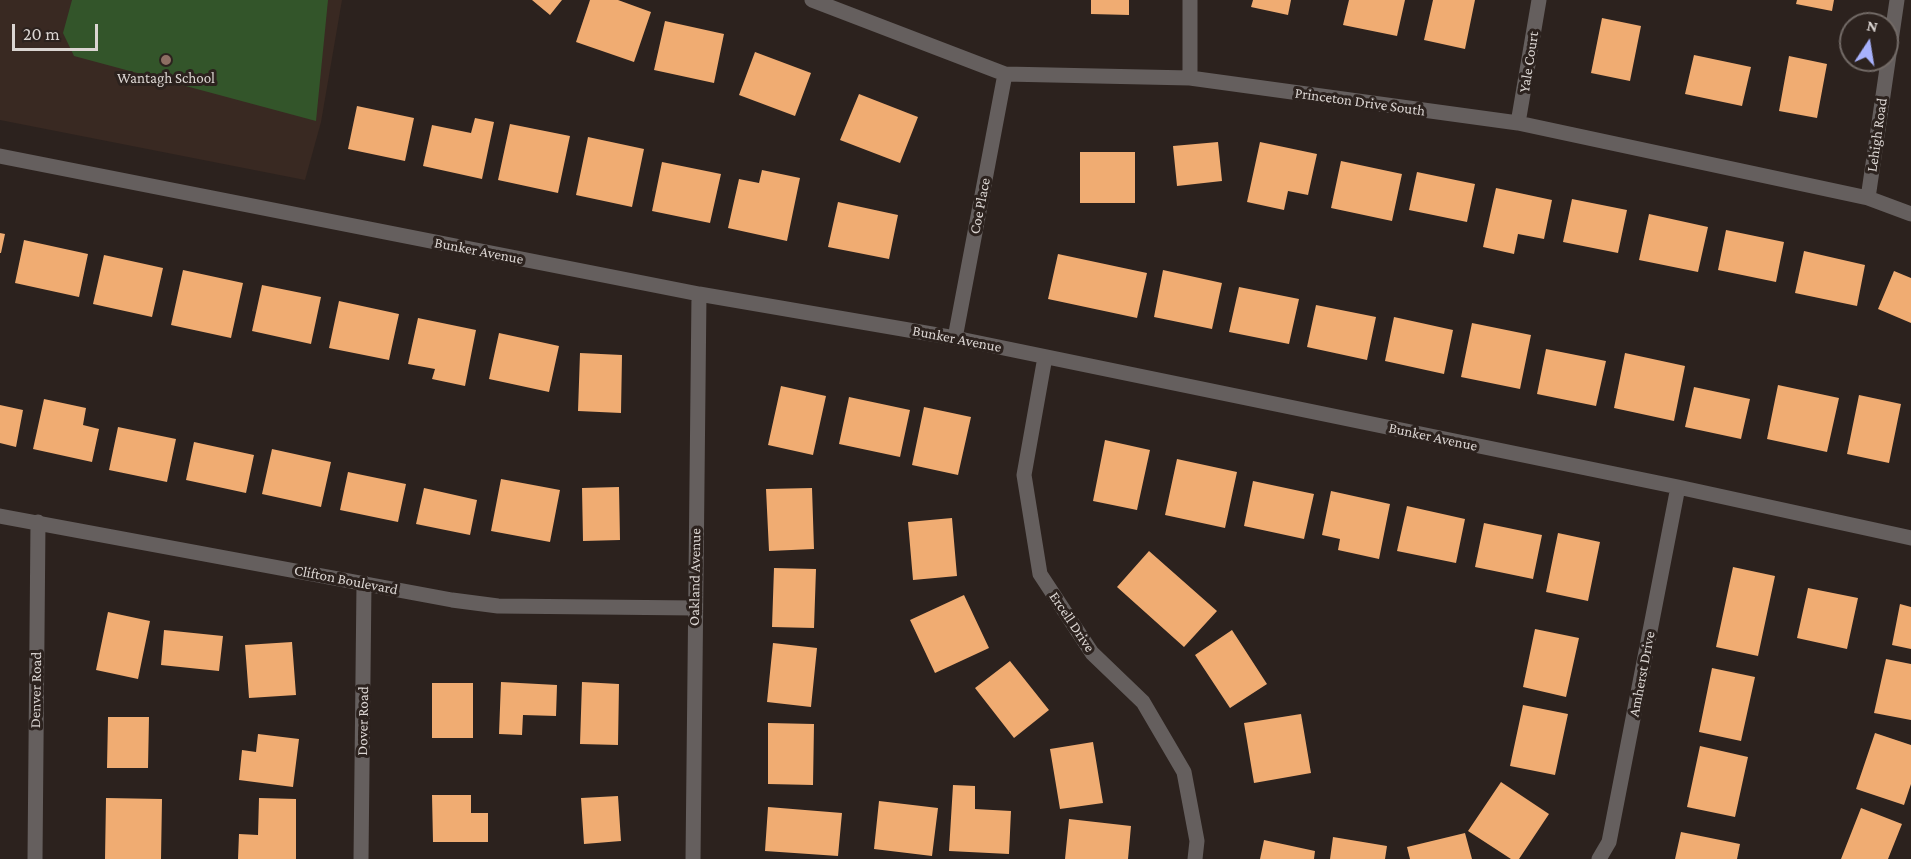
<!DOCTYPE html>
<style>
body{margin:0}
#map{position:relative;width:1911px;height:859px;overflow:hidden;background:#2c221e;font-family:"Crimson Pro",serif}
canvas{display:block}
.north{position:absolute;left:1839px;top:12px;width:60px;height:60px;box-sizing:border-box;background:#2c221e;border:2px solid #726a66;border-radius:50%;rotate:12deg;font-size:16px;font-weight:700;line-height:24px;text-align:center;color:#dbd5d2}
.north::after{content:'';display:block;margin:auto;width:21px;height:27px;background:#a7b1fc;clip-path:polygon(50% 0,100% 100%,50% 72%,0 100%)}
.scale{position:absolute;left:12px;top:24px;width:86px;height:27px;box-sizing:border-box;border:3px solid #dbd5d2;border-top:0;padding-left:8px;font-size:18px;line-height:21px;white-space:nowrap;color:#dbd5d2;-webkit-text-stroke:4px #2c221e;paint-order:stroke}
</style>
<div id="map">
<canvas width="1911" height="859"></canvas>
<div class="north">N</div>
<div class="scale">20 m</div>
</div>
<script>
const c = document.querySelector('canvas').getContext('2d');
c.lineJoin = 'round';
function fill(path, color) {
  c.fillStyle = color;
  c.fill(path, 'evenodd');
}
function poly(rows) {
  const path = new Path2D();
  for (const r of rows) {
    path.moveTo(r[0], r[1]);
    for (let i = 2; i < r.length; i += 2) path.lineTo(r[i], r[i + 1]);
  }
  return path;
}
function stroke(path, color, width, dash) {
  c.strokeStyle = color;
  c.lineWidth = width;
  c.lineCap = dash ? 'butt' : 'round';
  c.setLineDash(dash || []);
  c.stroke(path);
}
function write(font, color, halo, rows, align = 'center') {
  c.font = font + ' "Crimson Pro",serif';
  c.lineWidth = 6;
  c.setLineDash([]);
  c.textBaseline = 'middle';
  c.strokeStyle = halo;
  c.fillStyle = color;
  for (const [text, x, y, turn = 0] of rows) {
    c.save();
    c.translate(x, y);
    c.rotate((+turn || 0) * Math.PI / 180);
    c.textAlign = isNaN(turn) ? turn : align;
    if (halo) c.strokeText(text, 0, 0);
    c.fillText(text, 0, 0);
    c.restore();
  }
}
fill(poly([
 [0,0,342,0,321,122,305,180,0,120]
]), '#392922');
fill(poly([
 [72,0,328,0,316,121,74,56,63,33]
]), '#33552a');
fill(poly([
 [532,0,562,0,550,15],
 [590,0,618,0,651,12,634,62,576,42],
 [1091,0,1129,0,1129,15,1091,14],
 [1253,0,1291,0,1288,15,1251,7],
 [1349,0,1405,0,1397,36,1343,25],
 [1433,0,1475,0,1465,49,1424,40],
 [1797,0,1834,0,1832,11,1796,4],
 [1602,18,1641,26,1630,81,1591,73],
 [665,21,724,34,714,83,654,70],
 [755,52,811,73,795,116,739,95],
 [1694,55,1751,67,1742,106,1685,94],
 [1789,56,1827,64,1817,118,1779,111],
 [859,94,918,117,900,163,840,140],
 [357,106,414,118,405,161,348,149],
 [475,118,494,122,482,179,423,166,432,125,471,133],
 [510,124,570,136,558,193,498,180],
 [588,137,644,149,632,207,576,195],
 [1218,142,1222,181,1177,186,1173,146],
 [1260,142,1317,154,1308,195,1288,191,1284,210,1247,202],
 [1080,152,1135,152,1135,203,1080,203],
 [1341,161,1402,174,1392,221,1331,208],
 [662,162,721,174,710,223,652,211],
 [762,170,800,178,787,241,728,228,739,179,759,183],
 [1417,172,1475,184,1467,222,1409,210],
 [1496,188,1552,200,1544,239,1518,234,1514,254,1483,247],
 [1572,199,1627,210,1618,253,1563,242],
 [838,202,898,215,889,259,828,247],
 [1649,214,1708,227,1698,272,1639,260],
 [1726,230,1784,242,1776,282,1718,270],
 [0,233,5,234,1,253,0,253],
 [24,240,88,254,79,297,15,283],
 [1804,251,1865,265,1857,306,1795,293],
 [1058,254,1147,273,1137,318,1048,299],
 [104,255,163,268,152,317,93,304],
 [183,270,243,283,231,338,171,325],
 [1163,270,1222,283,1212,329,1154,317],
 [1894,271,1911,278,1911,323,1878,309],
 [262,285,321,297,311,344,252,331],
 [1239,287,1299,299,1289,344,1229,332],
 [339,301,399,314,389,360,329,348],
 [1316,305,1376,317,1367,360,1307,347],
 [1394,317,1453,330,1444,374,1385,361],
 [418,318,476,330,465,386,432,379,435,369,408,364],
 [1472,323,1531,335,1520,389,1461,377],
 [499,333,559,346,549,392,489,379],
 [1546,349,1606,361,1596,406,1537,394],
 [580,353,622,355,621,413,578,411],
 [1625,353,1685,366,1674,421,1614,408],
 [1778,385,1839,398,1827,452,1767,439],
 [781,386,826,396,813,455,768,445],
 [1694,387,1750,399,1741,439,1685,427],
 [1859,395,1901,404,1889,463,1847,454],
 [849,397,910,410,900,457,839,444],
 [44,399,86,408,83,425,99,429,92,462,33,449],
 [0,405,23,410,16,447,0,443],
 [924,407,971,417,958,475,912,465],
 [118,427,176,439,167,482,109,470],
 [1105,440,1150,450,1137,510,1093,501],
 [194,442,254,455,246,493,186,480],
 [272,449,331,462,321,507,262,494],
 [1177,459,1237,472,1225,528,1165,515],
 [348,472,406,484,398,522,340,510],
 [501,479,560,490,550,542,491,531],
 [1253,481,1314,494,1304,539,1244,526],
 [619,487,620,540,583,541,582,488],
 [424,488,477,500,470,535,416,524],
 [812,488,814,549,769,551,766,489],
 [1331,491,1390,504,1379,559,1338,550,1340,539,1322,535],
 [1407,506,1465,519,1456,563,1397,551],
 [952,518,957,576,913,580,908,522],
 [1484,523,1542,535,1533,579,1475,567],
 [1558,533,1600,542,1588,601,1546,592],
 [1149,551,1217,611,1184,647,1117,587],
 [1733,567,1775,576,1758,656,1716,647],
 [774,568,816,569,814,628,772,627],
 [1808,588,1858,598,1847,649,1797,638],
 [964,595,989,648,935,673,910,620],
 [1900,604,1911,607,1911,649,1892,645],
 [108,612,150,621,138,679,96,670],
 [1535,629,1579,638,1566,697,1523,687],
 [164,630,223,636,219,671,161,665],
 [1232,630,1267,684,1230,708,1195,655],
 [292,642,296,695,249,698,245,645],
 [773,643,817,648,811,707,767,702],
 [1886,659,1911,664,1911,720,1874,713],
 [1010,661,1049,710,1014,738,975,688],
 [1712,668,1755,677,1741,741,1699,732],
 [501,682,557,685,556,716,523,715,522,735,499,734],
 [582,682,619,684,618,745,580,744],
 [432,683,473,683,473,738,432,738],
 [1523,705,1568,714,1555,775,1510,766],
 [1301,714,1311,773,1254,783,1244,723],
 [108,717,149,717,148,768,107,768],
 [768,723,814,724,813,785,768,784],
 [1875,733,1911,745,1911,784,1904,805,1856,789],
 [258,734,299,739,293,787,239,780,242,750,256,752],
 [1093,742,1103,803,1060,809,1050,749],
 [1700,746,1748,757,1735,817,1687,807],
 [1501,782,1549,814,1519,859,1511,859,1468,831],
 [953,785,975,786,975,809,1011,811,1009,854,949,851],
 [432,795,471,795,471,813,488,813,488,842,433,842],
 [618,796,621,841,584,844,581,798],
 [106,798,162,799,161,859,105,859],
 [259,798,296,799,296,859,238,859,239,834,258,835],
 [879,801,938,808,932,856,874,849],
 [768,807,842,813,838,856,765,851],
 [1861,808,1902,824,1888,859,1841,859],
 [1069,819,1131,826,1128,859,1065,859],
 [1681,832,1740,844,1737,859,1675,859],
 [1465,833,1472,859,1410,859,1407,847],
 [1333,837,1387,846,1385,859,1330,859],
 [1264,840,1315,851,1314,859,1260,859]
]), '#f0ac72');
stroke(poly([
 [812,0,1005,74,1190,78,1518,123,1868,198,1911,214],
 [1190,0,1190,78],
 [1518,123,1539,0],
 [0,156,699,294,955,338,1678,487,1911,538],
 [1868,198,1897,0],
 [955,338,1005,74],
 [1045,357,1024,475,1040,574,1092,653,1143,702,1184,772,1197,841,1195,859],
 [0,516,452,600,498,606,695,608],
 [35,859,38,522],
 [361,859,364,583],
 [693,859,699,294],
 [1599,859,1609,842,1678,487]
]), '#655f5e', 15);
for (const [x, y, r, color] of [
 [166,60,6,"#8d6e63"]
]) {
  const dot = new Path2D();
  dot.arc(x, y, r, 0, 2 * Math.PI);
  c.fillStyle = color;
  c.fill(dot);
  stroke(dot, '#2c221e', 2);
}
write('15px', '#dbd5d2', '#2c221e', [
 ["Yale Court",1529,62,-81],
 ["Princeton Drive South",1360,102,8],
 ["Lehigh Road",1877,135,-82],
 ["Coe Place",980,206,-79],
 ["Bunker Avenue",479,251,11],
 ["Bunker Avenue",957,339,11],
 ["Bunker Avenue",1433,437,12],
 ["Oakland Avenue",695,577,-89],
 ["Clifton Boulevard",346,580,11],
 ["Ercell Drive",1072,622,56],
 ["Amherst Drive",1642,674,-79],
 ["Denver Road",36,690,-89],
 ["Dover Road",363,721,-89]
]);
write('15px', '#dbd5d2', '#2c221e', [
 ["Wantagh School",166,78]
]);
</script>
